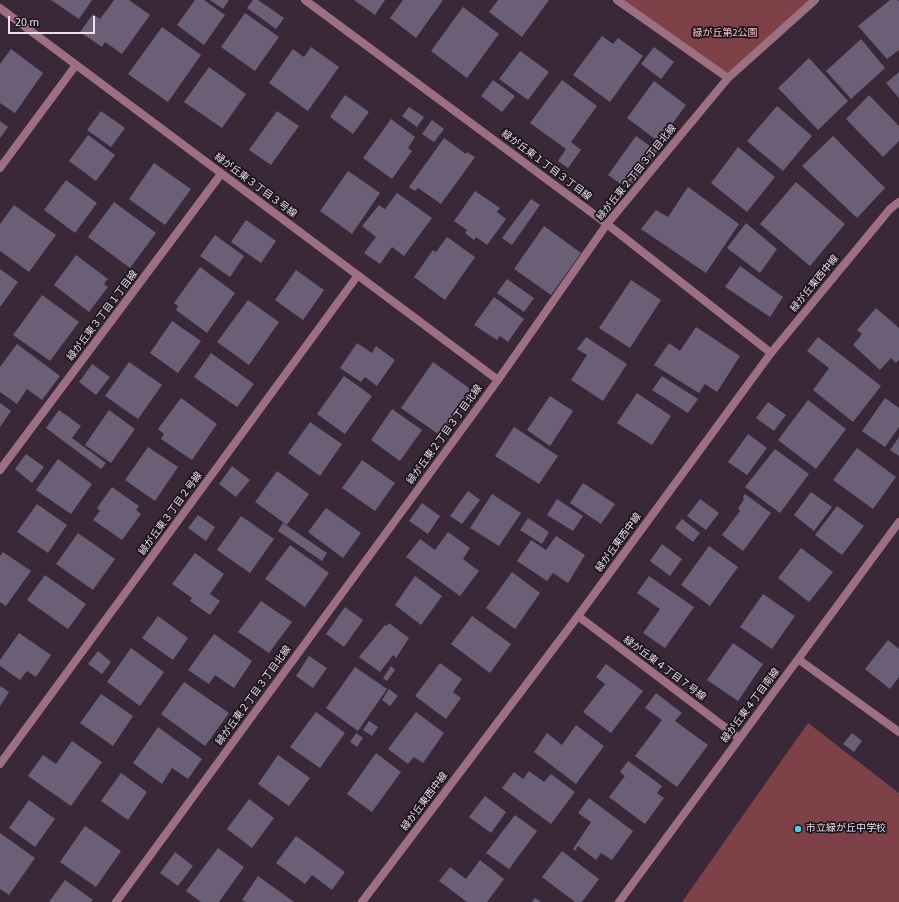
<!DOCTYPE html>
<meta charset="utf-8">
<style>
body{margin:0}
#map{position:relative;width:899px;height:902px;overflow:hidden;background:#3a2839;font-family:"Source Sans 3",sans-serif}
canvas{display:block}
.scale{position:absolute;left:8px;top:16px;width:87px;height:18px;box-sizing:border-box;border:2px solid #ebdfea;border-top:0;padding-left:5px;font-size:12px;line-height:14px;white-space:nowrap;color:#ebdfea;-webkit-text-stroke:3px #1c141c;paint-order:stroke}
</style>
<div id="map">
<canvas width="899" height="902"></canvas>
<div class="scale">20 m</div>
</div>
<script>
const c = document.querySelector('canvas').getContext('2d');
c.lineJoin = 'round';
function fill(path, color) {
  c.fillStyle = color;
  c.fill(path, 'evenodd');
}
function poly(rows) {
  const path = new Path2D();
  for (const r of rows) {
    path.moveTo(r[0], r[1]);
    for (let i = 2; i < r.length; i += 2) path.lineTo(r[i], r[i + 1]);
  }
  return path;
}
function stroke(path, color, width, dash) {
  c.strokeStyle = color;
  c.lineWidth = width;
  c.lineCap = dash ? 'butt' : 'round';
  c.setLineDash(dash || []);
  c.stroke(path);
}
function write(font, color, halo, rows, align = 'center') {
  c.font = font + ' "Source Sans 3","Noto Sans JP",sans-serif';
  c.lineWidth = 3.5;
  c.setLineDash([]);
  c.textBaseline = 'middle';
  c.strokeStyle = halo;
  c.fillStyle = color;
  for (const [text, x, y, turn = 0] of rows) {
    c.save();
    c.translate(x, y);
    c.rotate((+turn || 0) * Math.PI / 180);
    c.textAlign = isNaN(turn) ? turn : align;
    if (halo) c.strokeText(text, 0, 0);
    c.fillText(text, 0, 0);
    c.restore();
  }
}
fill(poly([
 [617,0,815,0,728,78],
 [808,723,899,793,899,902,682,902]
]), '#7e4148');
fill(poly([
 [51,0,92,0,79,19],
 [114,0,129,0,150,15,122,54,105,42,102,47,80,32,93,14,100,19],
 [195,0,204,0,225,15,204,45,177,25],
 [210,0,229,0,223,9],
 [253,0,258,0,284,18,276,29,247,8],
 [354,0,385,0,375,15],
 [403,0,443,0,416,38,390,18],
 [498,0,549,0,522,37,489,12],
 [890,0,898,0,899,2,899,50,887,59,858,26],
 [463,7,499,34,467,78,431,51],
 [245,13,279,37,255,71,221,47],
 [162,27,201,55,168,102,128,74],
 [602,36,613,44,618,38,643,56,610,102,573,75],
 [861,39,885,68,851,99,826,71],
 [311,47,339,67,308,111,269,83,293,49,304,57],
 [654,47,674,62,661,79,641,64],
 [11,49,43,73,15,113,0,103,0,64],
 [520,51,549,72,528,100,499,79],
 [809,58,848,101,818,130,778,88],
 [209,67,246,94,222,128,184,102],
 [899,72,899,98,886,83],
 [493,80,515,96,502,112,481,96],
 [562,80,597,106,571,142,581,150,568,168,558,161,566,149,530,123],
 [654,81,686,105,659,142,627,118],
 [345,95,369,112,353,134,330,117],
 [869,95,899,126,899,141,883,157,846,119],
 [777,106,812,136,783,171,747,141],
 [409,107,424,117,417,127,402,116],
 [101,111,125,128,111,147,87,130],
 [277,111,299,126,271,165,249,150],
 [391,119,415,137,408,148,412,151,392,179,363,158],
 [432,120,444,129,434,142,422,134],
 [0,121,8,127,0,138],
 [88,135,115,155,96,181,69,161],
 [636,136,657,151,628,189,608,175],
 [833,136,885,188,857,218,802,166],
 [444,138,466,154,467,152,475,157,441,204,418,188,415,191,409,187],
 [738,147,775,177,747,212,711,183],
 [154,163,191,189,165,225,129,199],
 [348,171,380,193,352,234,320,211],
 [66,180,97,203,75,233,44,210],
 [796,182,845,224,810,266,760,224],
 [688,187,739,224,706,273,641,229,656,210,668,217],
 [475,191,500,208,497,212,506,219,487,245,476,237,474,240,465,233,467,230,454,221],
 [397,193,432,218,404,256,392,247,380,264,364,253,376,237,362,226,379,205,385,209],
 [531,199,540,205,512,245,502,238],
 [114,202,156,233,130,268,88,237],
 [14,205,56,235,29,272,0,251,0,224],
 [246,220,276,241,261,263,231,242],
 [746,223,777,249,760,273,727,248],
 [544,226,581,253,551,295,514,269],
 [215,235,244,256,230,277,200,256],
 [447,237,475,257,445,300,414,277,433,250,436,252],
 [76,255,108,279,104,284,108,287,89,312,54,285],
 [740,266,783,297,770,317,725,287],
 [200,267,235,293,207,333,176,310,178,306,174,303],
 [0,269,18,282,0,307],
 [296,270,324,290,303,320,275,300],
 [507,279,534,298,524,312,497,293],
 [631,280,661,300,630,348,599,328],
 [42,295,79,322,50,361,13,335],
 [494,297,524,319,508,342,500,336,497,340,474,325],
 [248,300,279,322,249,365,217,342],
 [876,308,899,328,899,360,896,363,891,358,880,370,853,345,862,334,857,330],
 [172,321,201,341,178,373,150,353],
 [696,327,740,356,717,392,705,384,699,393,654,365,669,343,680,351],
 [586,337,627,364,603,401,571,380,587,355,577,349],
 [818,337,881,386,853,422,813,390,829,368,807,351],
 [357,343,372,353,376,346,395,360,377,386,365,377,361,382,340,368],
 [17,344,60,376,42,400,27,389,17,404,0,392,0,367],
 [211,353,254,384,237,407,194,377],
 [129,362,162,385,138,419,105,396],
 [433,362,473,391,441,436,401,408],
 [92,364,110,377,96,395,79,382],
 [344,376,372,396,345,434,317,414],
 [662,376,698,399,688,413,652,390],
 [637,393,671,416,652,445,617,423],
 [550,396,573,411,550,446,527,430],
 [181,398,217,424,192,460,161,439,164,434,158,429],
 [885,398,899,408,899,427,885,447,862,431],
 [808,400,846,429,816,469,778,440],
 [768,402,786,415,774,431,756,418],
 [0,403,11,411,0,427],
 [392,409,422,430,400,461,371,440],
 [59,410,81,426,72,438,106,463,101,469,46,428],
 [109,410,135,429,111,463,85,445],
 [310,422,342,444,320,476,288,453],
 [514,427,558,456,539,484,495,456],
 [748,434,767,448,747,475,728,462],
 [899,437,899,456,890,450],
 [148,447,178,467,155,501,125,480],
 [857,448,896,477,873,509,833,480],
 [775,449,809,474,780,513,745,487],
 [26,454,44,467,32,483,15,469],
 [58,459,92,484,71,514,36,490],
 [362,460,395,483,375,511,342,488],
 [232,466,250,480,236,497,219,484],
 [277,471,309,494,287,525,255,502],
 [583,483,615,504,601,524,570,503],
 [112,487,139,506,136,510,141,514,122,540,93,520,100,511,97,508],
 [468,491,480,500,462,524,450,516],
 [811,492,832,507,814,531,794,515],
 [492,494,521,513,499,546,470,528],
 [745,494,771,513,743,551,722,535,740,511,738,509,744,499,743,497],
 [557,499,583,516,573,531,547,515],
 [700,499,719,513,706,530,687,516],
 [422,503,440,516,428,534,409,521],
 [37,504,67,525,48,553,17,532],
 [837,506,864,526,842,555,815,535],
 [326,508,361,533,343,558,308,532],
 [198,515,215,527,206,541,188,528],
 [241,516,274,539,250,573,217,550],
 [528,518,549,532,542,544,520,530],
 [682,519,700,533,693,542,675,528],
 [283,523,327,553,322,561,278,531],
 [448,532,470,548,463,559,479,571,460,596,406,557,420,539,435,550],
 [78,533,115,559,93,590,56,564],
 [556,536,585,555,568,583,553,573,547,581,517,561,531,540,546,550],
 [662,544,682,559,670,576,650,561],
 [290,545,329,573,305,607,265,579],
 [709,546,738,567,710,606,681,585],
 [801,548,833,572,809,602,778,578],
 [3,552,31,571,6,606,0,602,0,556],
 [195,553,224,574,210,594,220,601,210,615,190,601,192,598,172,584],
 [512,572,540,593,515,629,486,608],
 [45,575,86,604,68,629,27,600],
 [415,576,442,596,421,625,395,605],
 [649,576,694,607,665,648,643,633,660,609,637,593],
 [763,594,795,616,772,649,740,627],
 [261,601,292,622,269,653,238,632],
 [345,607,363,620,344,647,326,634],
 [158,616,188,638,173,660,142,638],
 [472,616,511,644,490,673,451,644],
 [389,623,409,638,396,658,393,655,380,672,359,657,385,625,387,626],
 [19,633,51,655,36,677,27,671,20,680,0,666,0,660],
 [214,634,252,661,234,688,215,675,209,684,188,670],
 [888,640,899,649,899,677,890,689,865,669],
 [733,643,763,664,738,701,707,680],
 [131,648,164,672,140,706,107,682],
 [98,651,111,662,102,674,88,664],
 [309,656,327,668,313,688,296,676],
 [440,663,462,679,453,692,461,698,446,719,415,696],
 [606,664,643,691,611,733,583,712,605,684,596,677],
 [391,666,395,670,387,681,383,678],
 [355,667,387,689,358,731,326,708],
 [184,682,229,713,205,746,161,714],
 [0,686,9,692,0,706],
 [389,689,398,696,390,706,382,700],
 [656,693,682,713,675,721,708,745,677,787,635,756,662,720,645,708],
 [101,694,133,716,113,746,80,723],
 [316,712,345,733,320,768,290,747],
 [416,712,444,733,423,763,414,757,408,764,388,749],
 [369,721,378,727,372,736,363,730],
 [576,725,604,746,576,784,534,752,547,733,562,745],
 [158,727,202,759,188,779,172,768,162,784,133,763],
 [356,733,363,738,357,747,350,742],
 [852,733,862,741,854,752,843,744],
 [72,741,102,762,71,806,28,776,43,755,56,764],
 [376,753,401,772,372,812,347,794],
 [278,755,310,778,289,806,258,784],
 [628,761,662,786,657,793,664,798,645,824,609,797,625,776,620,772],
 [529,771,544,782,551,774,575,792,551,824,502,788,514,772,523,779],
 [121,773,147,792,128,820,101,801],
 [485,796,506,812,491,833,469,817],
 [589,798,633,831,612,860,601,853,596,860,578,846,575,851,573,849,591,822,578,813],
 [249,799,274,818,252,848,227,829],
 [29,800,55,819,35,847,9,828],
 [515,815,537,831,509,869,486,853],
 [85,826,121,851,96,887,60,862],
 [0,833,35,858,9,895,0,889],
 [296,836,345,872,332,890,312,875,305,884,276,863],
 [218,848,244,867,219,902,201,902,186,891],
 [562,851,599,879,582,902,575,902,542,877],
 [175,852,193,866,178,886,160,873],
 [480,860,504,879,487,902,467,902,439,881,450,867,466,879],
 [258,876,294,902,245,902,242,900],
 [65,880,93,900,91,902,49,902],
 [535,898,541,902,532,902]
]), '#6a5f77');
stroke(poly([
 [305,0,607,224,771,353],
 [617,0,728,78],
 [0,8,498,380],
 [0,168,76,65],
 [0,470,221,174],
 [578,616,739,738],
 [798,659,899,732],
 [0,764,358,275],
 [116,902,498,380,607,224,728,78,815,0],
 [619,902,899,522]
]), '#9d6f83', 8);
stroke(poly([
 [362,902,578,616,771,353,890,209,899,202]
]), '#9d6f83', 8);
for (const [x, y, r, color] of [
 [798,829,4,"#57c9e2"]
]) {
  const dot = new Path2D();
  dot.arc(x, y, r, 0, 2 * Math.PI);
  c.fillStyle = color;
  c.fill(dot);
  stroke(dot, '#1c141c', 1.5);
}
write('10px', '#fcc0c5', '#1c141c', [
 ["緑が丘第2公園",725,34]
]);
write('10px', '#ebdfea', '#1c141c', [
 ["緑が丘東１丁目３丁目線",546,166,37],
 ["緑が丘東２丁目３丁目北線",637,173,-51],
 ["緑が丘東３丁目３号線",255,186,37],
 ["緑が丘東西中線",815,284,-51],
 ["緑が丘東３丁目１丁目線",103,316,-53],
 ["緑が丘東２丁目３丁目北線",445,435,-54],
 ["緑が丘東３丁目２号線",171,514,-54],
 ["緑が丘東西中線",619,543,-54],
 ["緑が丘東４丁目７号線",664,669,37],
 ["緑が丘東２丁目３丁目北線",254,696,-54],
 ["緑が丘東４丁目南線",751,706,-53],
 ["緑が丘東西中線",425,802,-53]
]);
write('10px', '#ebdfea', '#1c141c', [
 ["市立緑が丘中学校",806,829]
], 'left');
</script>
